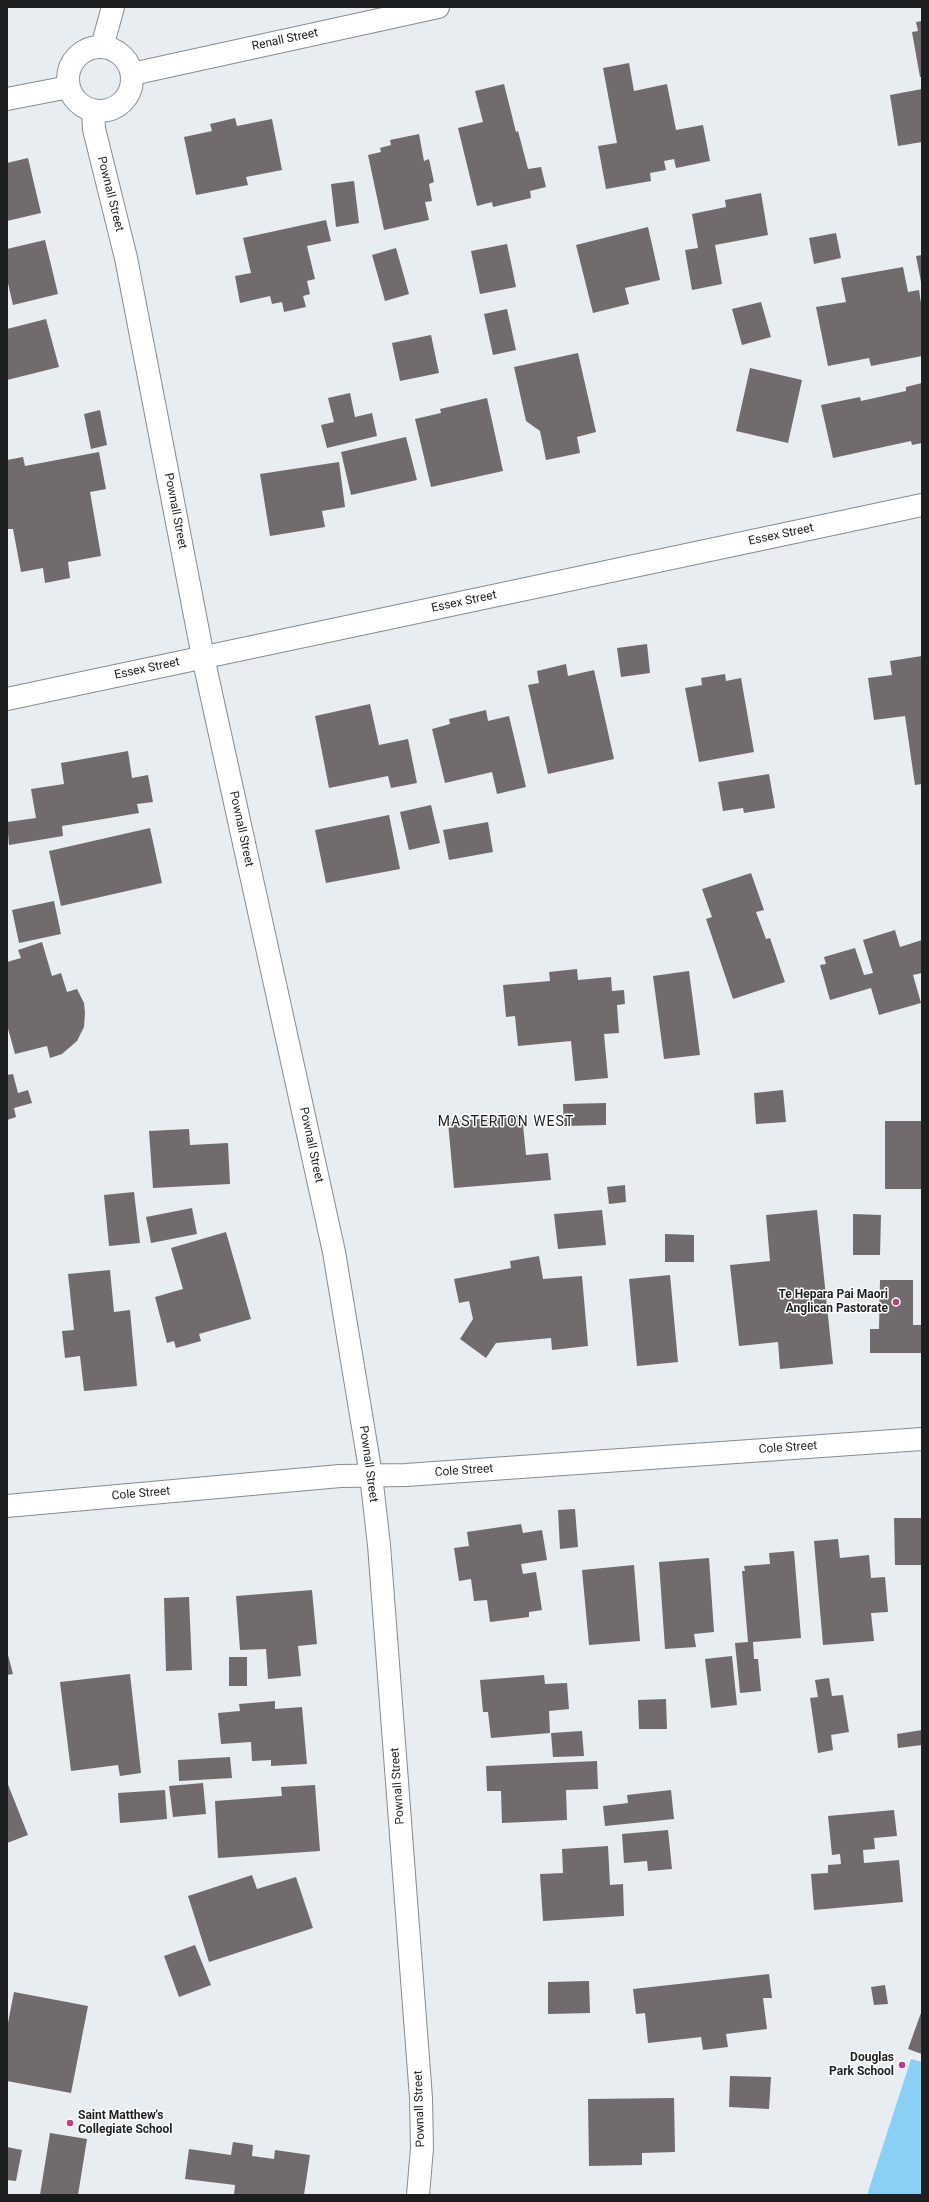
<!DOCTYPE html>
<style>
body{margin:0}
#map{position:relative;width:929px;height:2202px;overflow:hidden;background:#e7edf1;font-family:Roboto,sans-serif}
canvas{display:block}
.frame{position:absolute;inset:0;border:8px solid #1d1f21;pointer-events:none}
</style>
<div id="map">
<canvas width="929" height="2202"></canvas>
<div class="frame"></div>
</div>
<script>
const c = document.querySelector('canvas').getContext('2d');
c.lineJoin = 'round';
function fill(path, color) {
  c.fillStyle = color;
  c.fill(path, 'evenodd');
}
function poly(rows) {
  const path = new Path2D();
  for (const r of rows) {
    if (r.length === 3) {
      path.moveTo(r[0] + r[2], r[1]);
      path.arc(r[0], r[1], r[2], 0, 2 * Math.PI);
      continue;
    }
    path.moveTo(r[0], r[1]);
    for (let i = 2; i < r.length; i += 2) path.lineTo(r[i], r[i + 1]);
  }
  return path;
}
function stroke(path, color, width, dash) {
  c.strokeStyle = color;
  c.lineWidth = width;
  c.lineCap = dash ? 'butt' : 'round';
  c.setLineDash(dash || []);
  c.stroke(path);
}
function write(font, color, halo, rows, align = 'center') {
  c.font = font + ' Roboto,sans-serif';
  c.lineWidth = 3;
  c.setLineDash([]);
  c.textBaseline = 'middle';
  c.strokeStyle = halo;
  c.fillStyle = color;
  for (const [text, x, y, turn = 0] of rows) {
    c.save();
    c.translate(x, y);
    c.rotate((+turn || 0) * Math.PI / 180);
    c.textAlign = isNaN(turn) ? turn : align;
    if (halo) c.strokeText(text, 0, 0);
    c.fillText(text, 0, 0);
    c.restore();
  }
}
fill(poly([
 [911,2059,922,2062,922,2195,867,2195]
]), '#8ad0f5');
fill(poly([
 [922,21,922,77,920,77,912,32,918,31,916,22],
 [629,63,634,91,667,84,676,130,703,125,710,161,676,168,674,159,664,161,666,170,650,173,651,181,606,189,598,146,617,143,603,68],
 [504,84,516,132,518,131,528,169,541,167,546,187,530,191,531,198,493,207,492,202,477,206,458,128,483,122,475,91],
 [922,89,922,142,898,146,890,95],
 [235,118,237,126,272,119,282,170,246,177,248,185,196,195,184,137,212,131,210,124],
 [419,134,424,161,429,159,434,182,429,184,432,201,425,202,429,220,384,230,368,155,381,152,380,148,391,145,390,140],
 [28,158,41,213,7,221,7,163],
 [354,181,359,223,336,227,331,184],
 [761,193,768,235,715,245,722,284,692,290,685,250,698,248,692,214,726,207,725,200],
 [326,220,331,241,307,246,315,279,307,281,310,294,303,296,306,307,284,312,282,302,272,304,270,296,240,303,235,276,251,273,243,238],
 [648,227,660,280,625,288,629,304,593,313,576,245],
 [836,233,841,258,814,264,809,238],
 [45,240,58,294,13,305,7,279,7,249],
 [507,244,516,287,480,294,471,251],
 [396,248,409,294,385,301,372,255],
 [922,255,922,282,921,282,916,256],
 [903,267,908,292,919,290,922,309,922,356,871,366,869,358,828,366,816,307,846,302,841,278],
 [761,302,771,337,742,345,732,309],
 [507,309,516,350,493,355,484,314],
 [46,319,59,367,7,380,7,329],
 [431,335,439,373,400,381,392,343],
 [578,353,596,432,577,437,580,453,546,460,540,431,526,421,514,367],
 [750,368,802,380,788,443,736,431],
 [922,383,922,443,912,445,911,441,833,458,821,405,860,397,861,401,906,391,906,387],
 [350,393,355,417,372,413,377,436,327,448,321,425,334,422,328,398],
 [487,398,503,471,431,487,415,419,441,413,440,409],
 [100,410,107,445,91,449,84,414],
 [406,437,417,480,351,495,341,452],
 [99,452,106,489,90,492,101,556,68,562,70,578,45,583,43,568,21,572,13,529,7,529,7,460,23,457,25,466],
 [339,462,345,507,322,511,325,527,270,536,260,474],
 [647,644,650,673,621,677,617,648],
 [922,656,922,784,915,785,905,716,874,720,868,678,892,675,890,661],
 [566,664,568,676,594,670,614,759,548,774,528,685,539,683,537,671],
 [725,674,726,681,741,678,754,752,699,762,685,688,702,685,701,678],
 [370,704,379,745,408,739,417,783,391,788,388,776,329,788,315,716],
 [486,710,488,721,509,716,526,787,497,794,492,772,445,783,432,729,450,724,449,719],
 [128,751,132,778,148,775,153,802,137,804,139,813,62,826,63,836,9,845,7,822,36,818,31,789,64,784,61,763],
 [769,774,775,808,744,813,743,808,723,811,718,782],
 [431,805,440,843,409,850,400,812],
 [389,815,400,869,326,883,315,830],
 [488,822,493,852,449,860,443,830],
 [150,828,162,883,61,906,49,851],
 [751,873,764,910,756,912,766,939,770,938,785,982,733,999,706,919,712,917,702,889],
 [54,901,61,934,19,943,12,910],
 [895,930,900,947,922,940,922,973,913,975,921,1003,879,1015,871,988,830,1000,820,965,826,964,824,957,855,948,864,975,873,973,863,940],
 [42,942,52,976,61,973,67,992,77,989,84,1003,85,1013,84,1027,77,1041,62,1054,50,1058,47,1046,15,1054,7,1025,7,962,21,958,18,950],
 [577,969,578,980,611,977,612,991,624,990,625,1004,617,1005,619,1033,604,1034,608,1078,575,1081,571,1041,518,1046,515,1016,506,1017,503,985,550,981,549,972],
 [689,971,700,1055,664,1059,653,976],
 [13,1074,18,1093,28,1090,32,1103,14,1108,16,1117,7,1120,7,1075],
 [783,1090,786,1122,756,1124,754,1093],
 [606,1103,606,1125,564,1126,563,1104],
 [522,1115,526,1155,548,1153,551,1180,454,1188,448,1122],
 [885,1121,922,1121,922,1189,885,1189],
 [189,1129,190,1145,228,1143,230,1184,153,1188,149,1131],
 [625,1185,626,1202,609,1204,607,1187],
 [134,1192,140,1243,109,1246,104,1195],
 [192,1208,197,1234,151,1243,146,1217],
 [602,1210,606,1245,558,1249,554,1214],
 [817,1210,833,1364,780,1369,778,1342,739,1346,730,1265,770,1261,766,1215],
 [853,1214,881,1215,880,1255,853,1255],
 [226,1232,251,1319,199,1334,201,1341,176,1348,174,1341,167,1343,155,1297,183,1289,171,1248],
 [665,1234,694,1235,694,1262,665,1262],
 [539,1256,543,1279,582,1276,588,1346,552,1350,551,1338,496,1343,486,1358,460,1339,473,1319,469,1301,459,1303,454,1279,511,1268,510,1261],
 [110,1270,114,1312,130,1310,137,1386,84,1391,80,1356,65,1358,62,1331,74,1330,68,1274],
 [670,1275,678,1362,637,1366,629,1279],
 [880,1280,913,1280,913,1325,922,1325,922,1353,870,1353,870,1329,879,1329],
 [575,1509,578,1547,560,1549,558,1510],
 [894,1518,921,1518,921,1565,895,1565],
 [521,1524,523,1533,542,1530,547,1560,521,1564,523,1574,536,1572,542,1610,529,1612,529,1617,490,1622,487,1600,474,1601,471,1579,459,1581,454,1548,469,1546,467,1532],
 [838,1539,840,1558,869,1555,871,1578,885,1577,888,1612,871,1613,874,1641,823,1645,814,1541],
 [794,1551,801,1638,753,1642,754,1659,758,1659,761,1691,740,1693,735,1643,748,1642,742,1571,745,1571,744,1566,770,1564,769,1553],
 [709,1558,714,1632,694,1634,696,1647,665,1649,659,1562],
 [634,1565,640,1641,589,1645,582,1570],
 [312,1590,317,1644,298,1646,301,1676,268,1679,266,1649,240,1650,236,1596],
 [189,1597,192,1670,166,1671,164,1598],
 [7,1651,13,1674,7,1675],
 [732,1656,737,1705,711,1708,705,1659],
 [229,1657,247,1657,247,1686,229,1686],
 [130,1674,141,1773,120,1776,118,1765,71,1771,60,1682],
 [544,1675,545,1684,567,1683,569,1709,549,1711,550,1733,491,1738,488,1712,483,1712,480,1680],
 [829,1678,832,1696,843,1695,849,1732,831,1735,833,1750,818,1753,810,1698,818,1697,815,1680],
 [666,1699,667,1729,639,1729,638,1700],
 [275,1701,275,1709,302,1707,307,1764,271,1766,271,1760,252,1761,251,1742,221,1744,218,1713,240,1711,239,1704],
 [922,1730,922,1745,898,1748,897,1734],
 [582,1731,584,1756,553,1757,551,1733],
 [230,1757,232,1778,179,1781,178,1760],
 [597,1761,598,1789,566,1790,567,1820,502,1823,501,1791,487,1791,486,1766],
 [7,1782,28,1835,7,1843],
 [203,1783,206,1814,173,1817,169,1786],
 [315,1785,320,1851,218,1858,215,1801,282,1796,281,1787],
 [165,1790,167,1819,120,1823,118,1793],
 [671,1790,674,1819,605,1826,603,1806,628,1803,627,1795],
 [894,1810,897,1836,874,1838,875,1849,863,1850,864,1863,899,1860,903,1902,814,1910,811,1874,828,1873,828,1865,841,1864,840,1854,832,1855,828,1816],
 [668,1830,672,1869,648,1871,647,1861,624,1863,622,1834],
 [608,1846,610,1885,623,1884,624,1916,543,1921,540,1874,563,1873,562,1849],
 [252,1875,257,1889,296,1877,313,1928,209,1962,188,1896],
 [195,1945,211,1985,179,1997,164,1956],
 [769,1974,772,1998,763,1998,767,2029,726,2034,728,2047,703,2050,701,2037,648,2043,645,2013,636,2014,633,1989],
 [589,1981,590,2013,548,2014,548,1982],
 [885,1985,888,2004,874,2005,871,1987],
 [14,1992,88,2006,71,2093,7,2081,7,2028],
 [922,2010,922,2054,908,2049],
 [730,2076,771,2077,769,2109,729,2107],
 [674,2098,675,2152,642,2153,642,2165,589,2166,588,2099],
 [50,2133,87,2139,78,2195,40,2195],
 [233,2142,253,2145,252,2156,274,2159,275,2150,310,2155,304,2195,234,2195,235,2185,185,2179,189,2149,231,2155],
 [7,2147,22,2150,16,2181,7,2180]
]), '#716b6d');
const street = poly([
 [7,699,922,505],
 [7,1506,340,1476,406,1475,922,1439]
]);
const secondary = poly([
 [102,47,113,7],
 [100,79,32],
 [132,74,438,7],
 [7,99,69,87],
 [93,110,94,129,126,258,203,657,334,1252,371,1475,379,1545,421,2098,422,2148,418,2195]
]);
stroke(street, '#868c8f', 24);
stroke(secondary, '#868c8f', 24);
stroke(street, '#fff', 22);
stroke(secondary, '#fff', 22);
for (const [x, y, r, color] of [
 [896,1302,4,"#c13c7f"],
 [902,2065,4,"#c13c7f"],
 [70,2123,4,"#c13c7f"]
]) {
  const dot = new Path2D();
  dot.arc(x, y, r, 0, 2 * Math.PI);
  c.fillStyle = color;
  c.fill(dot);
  stroke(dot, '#fff', 1.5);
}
write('12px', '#1d1f21', '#fff', [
 ["Renall Street",285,40,-12],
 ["Pownall Street",110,194,76],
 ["Pownall Street",175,511,79],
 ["Essex Street",781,535,-12],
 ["Essex Street",464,602,-12],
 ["Essex Street",147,669,-12],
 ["Pownall Street",241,829,78],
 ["Pownall Street",311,1145,78],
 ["Cole Street",788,1448,-4],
 ["Pownall Street",368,1464,82],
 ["Cole Street",464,1471,-4],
 ["Cole Street",141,1494,-5],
 ["Pownall Street",398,1786,-94],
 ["Pownall Street",420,2109,-92]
]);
write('bold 12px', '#1d1f21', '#fff', [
 ["Te Hepara Pai Maori",888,1295],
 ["Anglican Pastorate",888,1309],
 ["Douglas",894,2058],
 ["Park School",894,2072],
 ["Saint Matthew's",78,2116,"left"],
 ["Collegiate School",78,2130,"left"]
], 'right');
c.letterSpacing = '1px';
write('14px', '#1d1f21', '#fff', [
 ["MASTERTON WEST",506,1122]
]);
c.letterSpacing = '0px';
</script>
